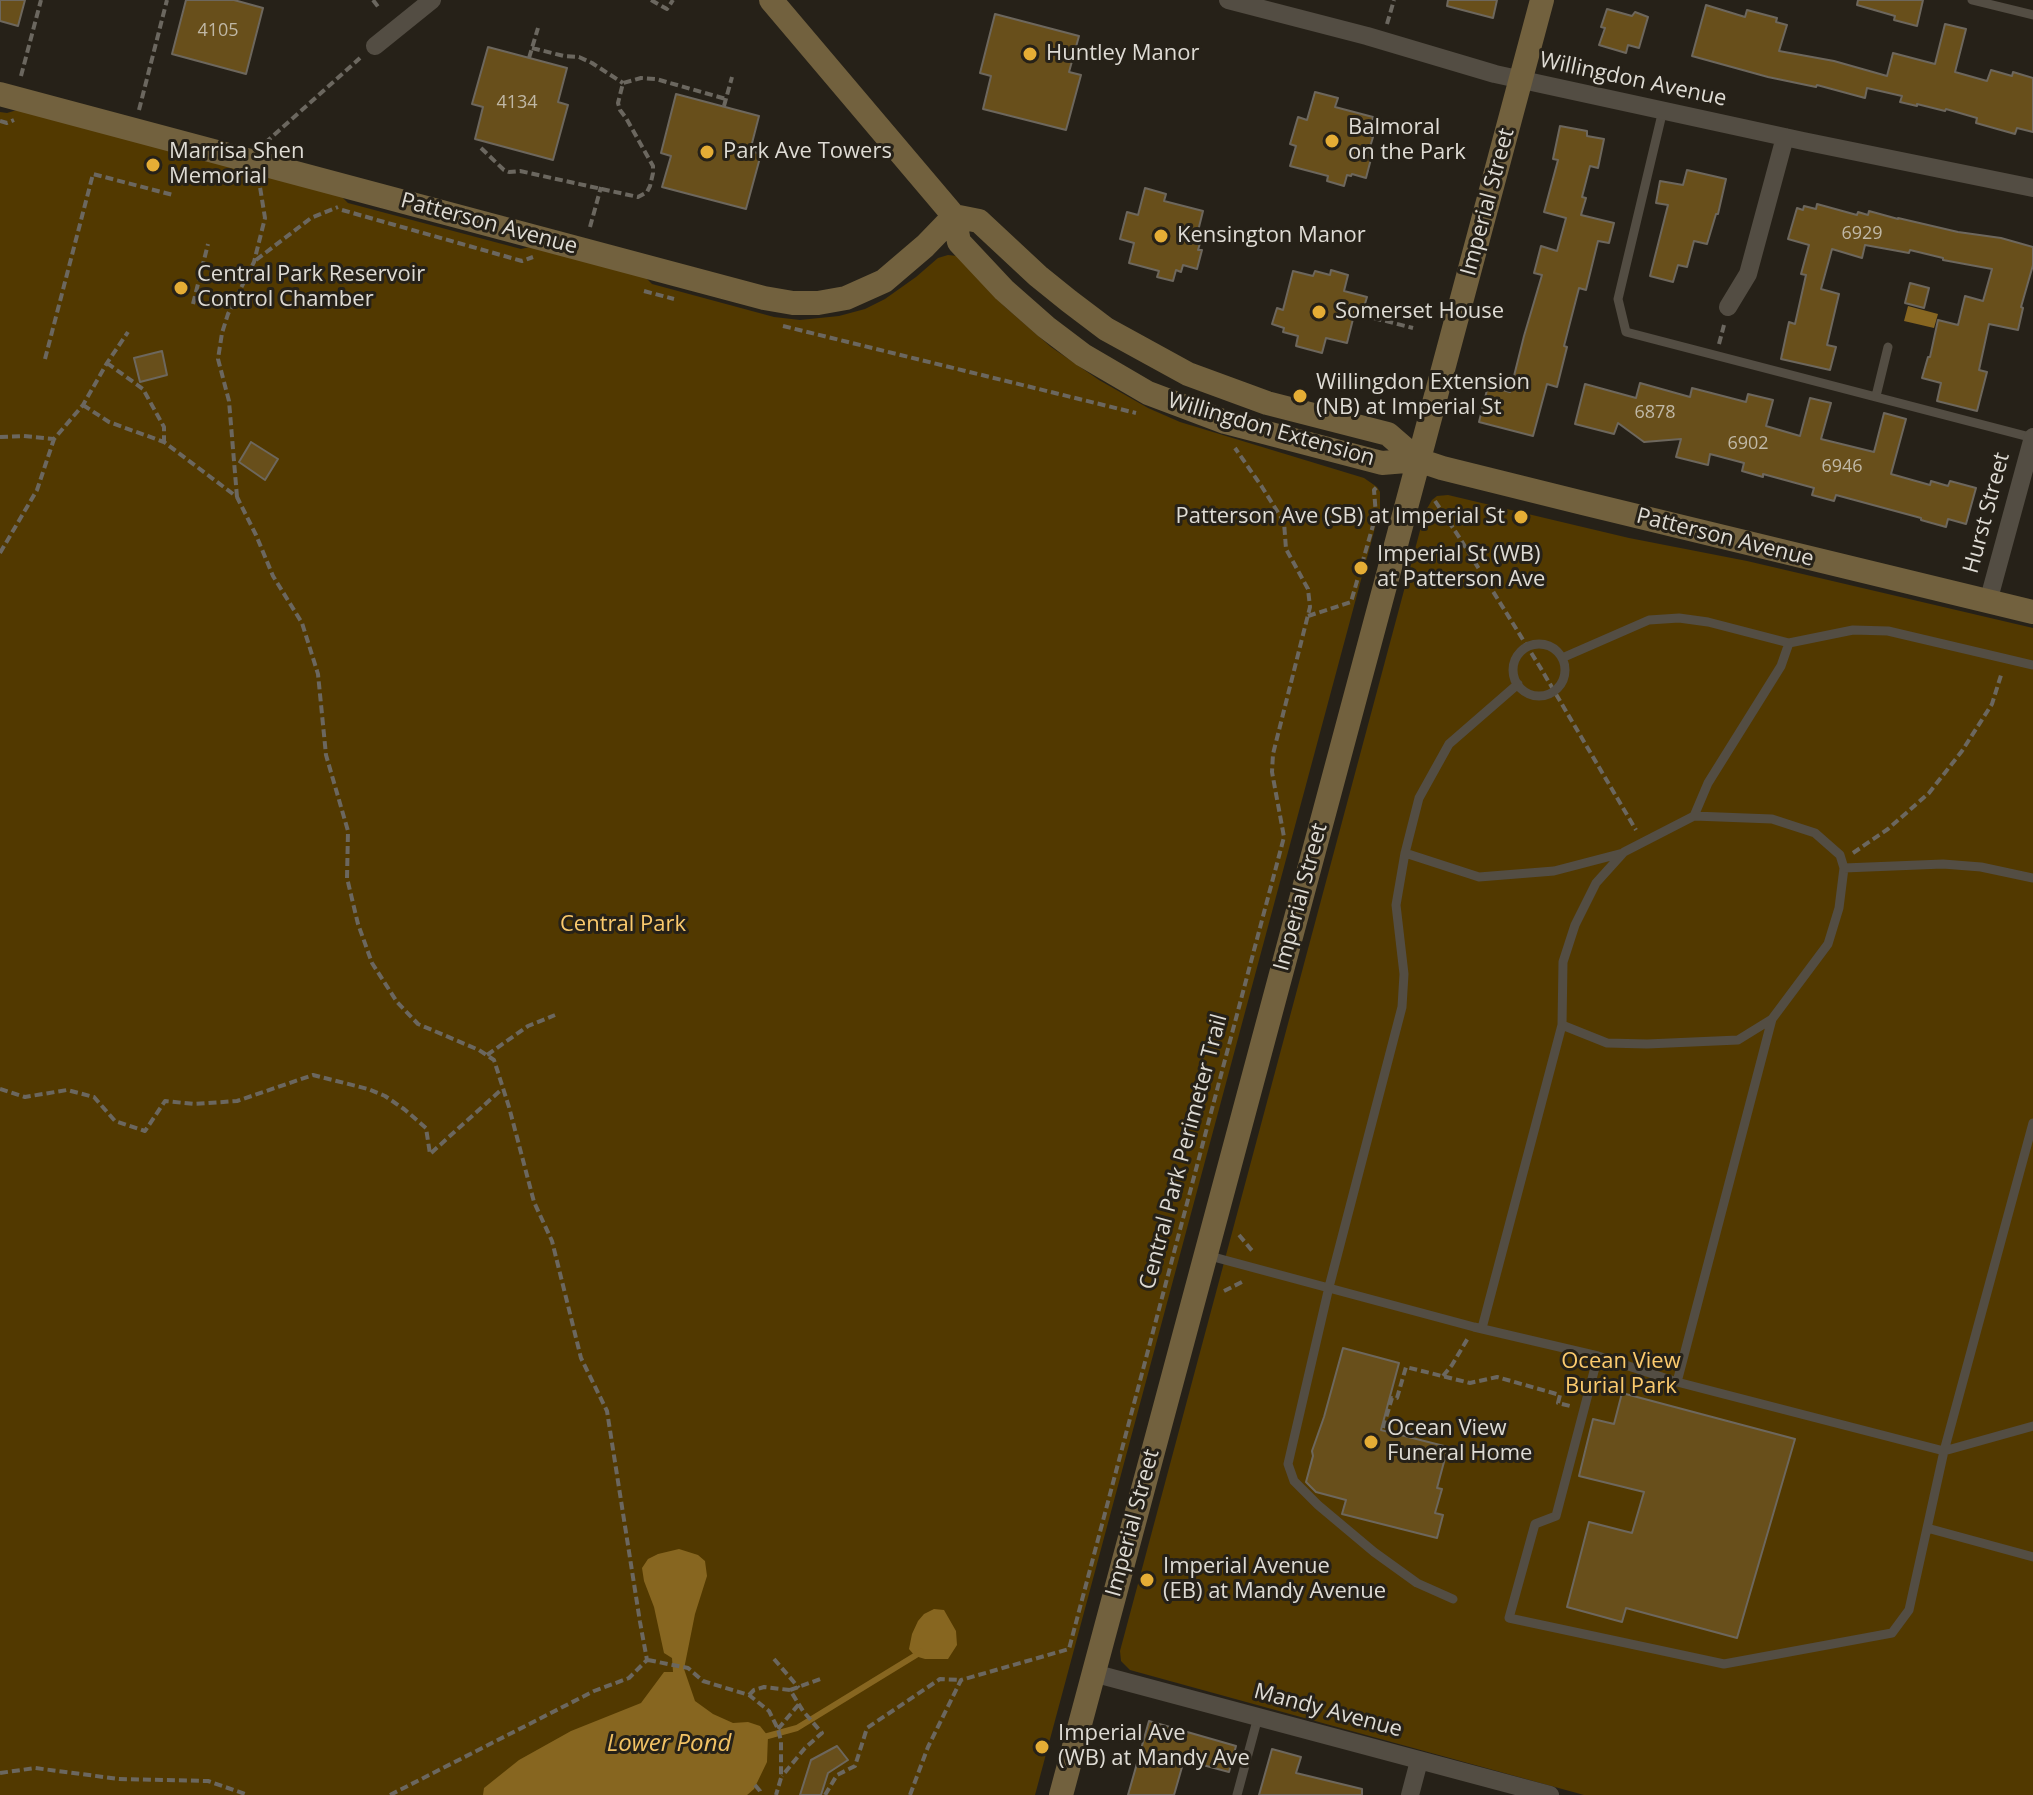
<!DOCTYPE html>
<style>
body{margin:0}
canvas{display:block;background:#262118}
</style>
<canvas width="2033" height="1795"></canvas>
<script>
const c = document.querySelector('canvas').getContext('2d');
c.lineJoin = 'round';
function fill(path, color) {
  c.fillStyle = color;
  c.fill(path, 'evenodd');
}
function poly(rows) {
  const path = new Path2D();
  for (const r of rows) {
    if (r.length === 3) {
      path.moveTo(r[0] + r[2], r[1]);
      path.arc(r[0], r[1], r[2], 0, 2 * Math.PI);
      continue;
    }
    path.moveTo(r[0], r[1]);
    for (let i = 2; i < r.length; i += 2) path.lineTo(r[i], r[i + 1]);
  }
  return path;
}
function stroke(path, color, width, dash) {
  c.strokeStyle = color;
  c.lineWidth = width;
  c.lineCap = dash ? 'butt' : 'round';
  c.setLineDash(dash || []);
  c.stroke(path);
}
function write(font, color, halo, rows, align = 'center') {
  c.font = font + ' "Open Sans",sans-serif';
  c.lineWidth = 6;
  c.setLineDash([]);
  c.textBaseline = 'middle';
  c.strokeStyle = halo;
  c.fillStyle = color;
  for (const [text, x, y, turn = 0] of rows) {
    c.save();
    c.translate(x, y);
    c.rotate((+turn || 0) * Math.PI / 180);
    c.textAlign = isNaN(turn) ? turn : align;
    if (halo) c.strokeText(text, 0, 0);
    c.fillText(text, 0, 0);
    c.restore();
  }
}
fill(poly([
 [17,110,341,196,348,203,521,249,534,246,644,276,652,284,774,317,800,320,839,316,865,309,885,299,916,277,938,258,948,255,957,256,1004,306,1051,347,1099,380,1148,408,1180,422,1364,478,1377,487,1380,492,1380,509,1035,1795,0,1795,0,112,7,113],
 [1448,495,1629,538,1747,561,2033,628,2033,1795,1584,1795,1130,1670,1121,1661,1120,1651,1425,512,1432,500,1437,496]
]), '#523900');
fill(poly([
 [1908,306,1938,314,1934,328,1904,321],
 [679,1549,698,1555,705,1561,707,1576,695,1614,684,1669,695,1701,713,1714,733,1723,748,1722,760,1726,768,1736,767,1762,754,1789,747,1795,483,1795,484,1788,519,1760,571,1731,641,1703,664,1672,673,1672,672,1658,664,1653,654,1607,644,1581,642,1568,648,1559,658,1554],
 [934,1609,944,1610,956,1631,957,1645,948,1659,925,1659,915,1656,909,1649,912,1634,918,1621,924,1614]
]), '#876620');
stroke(poly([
 [764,1737,797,1728,921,1652]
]), '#876620', 6);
const building = poly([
 [0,0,25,0,18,26,0,21,0,0],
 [186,0,234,0,263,8,246,74,172,54,186,0],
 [1448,0,1497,0,1493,18,1447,6,1448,0],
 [1858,0,1923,0,1917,26,1894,20,1895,16,1857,5,1858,0],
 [1706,5,1745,17,1747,10,1777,18,1776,22,1787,25,1779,51,1834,61,1887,76,1893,53,1935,64,1945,24,1966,29,1955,72,1987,81,1991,70,2012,76,2013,72,2033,78,2033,132,2017,128,2015,134,1976,123,1977,118,1946,109,1945,111,1917,104,1917,106,1900,102,1902,96,1867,88,1865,98,1817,85,1816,87,1768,77,1692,56,1706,5],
 [1607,9,1632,16,1635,12,1648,17,1639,48,1628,45,1626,53,1599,45,1605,28,1601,27,1607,9],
 [995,14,1079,36,1069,72,1081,75,1066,130,983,109,991,76,980,73,995,14],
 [488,47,567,68,558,102,568,105,553,160,475,139,483,107,472,104,488,47],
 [1315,92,1338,98,1335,107,1373,117,1368,135,1373,137,1368,154,1372,155,1366,178,1352,174,1351,176,1347,175,1344,186,1327,181,1328,176,1290,166,1296,146,1290,144,1298,117,1307,120,1315,92],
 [676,94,759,116,750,151,761,154,746,209,662,187,671,156,661,153,676,94],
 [1560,126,1587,131,1587,136,1604,139,1598,168,1590,166,1582,197,1586,198,1581,215,1614,223,1609,243,1598,241,1586,290,1579,288,1564,346,1567,347,1557,387,1547,384,1533,436,1479,422,1488,386,1510,392,1524,336,1542,275,1534,273,1541,246,1557,251,1566,218,1544,212,1558,160,1553,159,1560,126],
 [1687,170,1726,179,1718,214,1716,214,1707,244,1694,241,1687,267,1678,265,1673,282,1650,276,1668,205,1656,203,1660,181,1683,185,1687,170],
 [1145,188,1166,194,1164,201,1203,211,1198,231,1203,233,1198,250,1202,250,1197,269,1183,265,1181,272,1176,270,1173,281,1157,277,1159,271,1129,263,1134,243,1120,239,1127,212,1138,215,1145,188],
 [1817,204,1857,215,1858,212,1868,215,1869,211,1898,219,1898,218,1958,232,2001,238,2033,247,2033,265,2021,307,2023,308,2018,330,1989,324,1979,370,1987,372,1977,411,1937,401,1941,383,1922,378,1928,357,1930,357,1938,320,1958,325,1965,296,1983,301,1992,269,1943,260,1943,258,1910,250,1909,253,1865,245,1862,258,1832,249,1821,289,1839,294,1827,345,1836,347,1830,370,1781,359,1789,322,1795,324,1806,275,1801,274,1809,245,1788,239,1797,208,1803,210,1804,206,1816,209,1817,204],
 [1331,270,1348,275,1344,291,1367,297,1361,317,1354,315,1347,343,1326,338,1322,353,1296,346,1298,336,1283,332,1284,328,1272,324,1277,308,1283,310,1293,271,1313,276,1315,271,1330,275,1331,270],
 [1910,283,1929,288,1924,308,1905,303,1910,283],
 [162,351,167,375,140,382,134,358,162,351],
 [1640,383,1690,397,1692,388,1746,402,1748,394,1773,400,1766,426,1800,436,1810,398,1831,403,1821,439,1874,452,1884,413,1906,419,1891,474,1930,485,1931,481,1948,486,1950,481,1976,488,1966,524,1948,519,1946,527,1921,520,1921,518,1836,495,1834,501,1812,495,1814,488,1763,474,1763,477,1742,471,1744,463,1710,454,1708,465,1676,457,1681,439,1644,442,1618,423,1614,434,1575,424,1585,384,1636,398,1640,383],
 [251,442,278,459,265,480,239,462,251,442],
 [1343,1348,1399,1363,1381,1430,1448,1447,1437,1488,1442,1489,1435,1513,1443,1515,1437,1538,1342,1514,1346,1500,1316,1492,1306,1482,1313,1456,1312,1451,1324,1417,1343,1348],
 [1622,1393,1795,1439,1737,1638,1626,1608,1622,1622,1567,1607,1589,1522,1632,1533,1644,1492,1579,1476,1593,1419,1614,1424,1622,1393],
 [1149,1721,1236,1746,1229,1772,1184,1760,1174,1795,1128,1795,1149,1721],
 [837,1746,848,1760,828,1773,821,1795,800,1795,811,1760,837,1746],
 [1272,1749,1301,1757,1296,1773,1362,1789,1362,1795,1259,1795,1272,1749]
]);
fill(building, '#684f1b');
stroke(building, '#6d675d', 2);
stroke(poly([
 [373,0,379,8],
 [651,0,667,9,673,0],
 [1387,24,1394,0],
 [532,48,564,56,579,57,592,63,623,83],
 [529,58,538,28],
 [21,76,41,0],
 [724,106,732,77],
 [139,110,167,0],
 [0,121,7,123,14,120],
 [265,143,360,58],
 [481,148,504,170,509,172,520,171,638,197,647,192,650,186,653,173,653,166,626,118,620,110,618,103,623,83,641,78,656,79,726,99],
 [342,210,522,261,533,257],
 [590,227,601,187],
 [256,260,311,218,338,207],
 [644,291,674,299],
 [193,304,208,244],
 [1362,315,1413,328],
 [783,326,1136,413],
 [1719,344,1724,325],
 [45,359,93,174,173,195],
 [107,363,143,389,164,427,164,442],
 [83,405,109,422,164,442,237,497,256,535,273,576,302,623,318,674,326,755,348,831,347,878,358,924,372,963,397,1002,418,1024,479,1050,494,1060,509,1107,534,1202,552,1241,581,1358,607,1411,640,1622,647,1660,629,1678,594,1691,390,1795],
 [0,437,23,436,54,439,83,405,107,363,128,332],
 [237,497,229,401,218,359,222,333,228,314,254,262,265,218,260,187],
 [1435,501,1461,540,1540,667,1636,830],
 [0,553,37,490,54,439],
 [1308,616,1351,602,1376,515,1374,490,1377,487],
 [1853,853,1888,829,1929,793,1962,751,1992,704,2002,672],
 [487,1055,528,1026,555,1015],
 [0,1089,25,1097,67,1090,94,1097,115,1121,145,1131,165,1101,194,1104,237,1101,313,1075,368,1089,385,1096,404,1109,426,1128,430,1154,502,1089],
 [1239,1235,1254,1253],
 [1224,1291,1244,1281],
 [1443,1376,1452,1365,1468,1338],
 [1383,1428,1392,1398,1397,1398,1406,1367,1470,1383,1497,1377,1560,1395,1558,1403,1570,1406],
 [774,1659,799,1688],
 [648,1660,688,1668,703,1681,749,1695,769,1711,778,1729,781,1741,781,1778,776,1795],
 [790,1690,823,1678],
 [749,1695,754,1690,764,1687,790,1690,803,1711,822,1733,805,1748,782,1776],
 [778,1729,799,1704],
 [0,1773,35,1768,119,1779,208,1781,248,1795],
 [755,1785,760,1791,761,1795],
 [825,1795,837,1775,855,1766,867,1728,940,1679,961,1680],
 [910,1795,928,1747,961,1680,1069,1649,1284,837,1272,772,1273,754,1310,607,1308,589,1286,549,1284,522,1262,487,1235,448]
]), '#6b675f', 4, [8, 4]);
stroke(poly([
 [1972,0,2033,15],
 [1663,110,1618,299,1626,332,2033,438],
 [1876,396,1888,347],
 [1539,670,26],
 [1562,658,1649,620,1679,618,1708,622,1789,643,1853,630,1888,631,2033,665],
 [1694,816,1708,783,1781,666,1789,643],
 [1405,853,1479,877,1554,871,1623,853],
 [1844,868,1943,864,1981,867,2033,878],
 [1206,1255,1474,1327,1598,1356,1677,1382,1944,1451,2033,1426],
 [1482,1328,1562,1025,1563,962,1575,925,1596,883,1624,852,1694,816,1772,819,1815,833,1840,855,1844,868,1839,908,1828,944,1772,1019,1738,1040,1647,1044,1607,1043,1562,1025],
 [1598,1356,1556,1516,1535,1524,1509,1618,1724,1664,1892,1633,1909,1610,1944,1451,2033,1123],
 [1677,1382,1772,1019],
 [1927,1528,2033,1557],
 [1453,1599,1417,1583,1374,1552,1318,1505,1294,1481,1288,1464,1329,1287,1402,1007,1404,974,1396,905,1405,853,1419,798,1449,744,1518,684],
 [1237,1795,1258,1717]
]), '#534d43', 9);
stroke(poly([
 [1228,0,1367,36,1495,74,1803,141,2033,188],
 [375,46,432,0],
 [1728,307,1748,274,1785,137],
 [1988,602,2033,437],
 [1093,1673,1550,1795],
 [1410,1795,1419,1761]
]), '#534d43', 18);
stroke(poly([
 [771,0,954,216,959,242,1004,290,1046,327,1083,355,1148,393,1225,422,1382,463,1418,460],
 [0,94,764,298,793,303,818,303,846,298,884,281,925,246,954,216],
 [954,216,979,221,1038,276,1069,301,1106,329,1188,374,1267,403,1388,434,1418,460,1442,468,1583,503,2033,612],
 [1061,1795,1542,0]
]), '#72613e', 24);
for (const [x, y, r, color] of [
 [1030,54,8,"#e5ad35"],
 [1332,141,8,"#e5ad35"],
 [707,152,8,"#e5ad35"],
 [153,165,8,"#e5ad35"],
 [1161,236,8,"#e5ad35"],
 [181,288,8,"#e5ad35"],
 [1319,312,8,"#e5ad35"],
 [1300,396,8,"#e5ad35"],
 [1521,517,8,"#e5ad35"],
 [1361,568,8,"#e5ad35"],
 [1371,1442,8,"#e5ad35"],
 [1147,1580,8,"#e5ad35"],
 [1042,1747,8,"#e5ad35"]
]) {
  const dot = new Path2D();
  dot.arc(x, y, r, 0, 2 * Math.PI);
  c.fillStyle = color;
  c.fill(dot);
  stroke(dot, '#262118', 3);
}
write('18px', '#c0b8a6', null, [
 ["4105",218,31],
 ["4134",517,103],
 ["6929",1862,234],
 ["6878",1655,413],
 ["6902",1748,444],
 ["6946",1842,467]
]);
write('22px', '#dedbd4', '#262118', [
 ["Huntley Manor",1046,54],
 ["Balmoral",1348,128],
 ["on the Park",1348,153],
 ["Marrisa Shen",169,152],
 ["Memorial",169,177],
 ["Park Ave Towers",723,152],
 ["Kensington Manor",1177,236],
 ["Central Park Reservoir",197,275],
 ["Control Chamber",197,300],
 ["Somerset House",1335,312],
 ["Willingdon Extension",1316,383],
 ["(NB) at Imperial St",1316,408],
 ["Patterson Ave (SB) at Imperial St",1505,517,"right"],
 ["Imperial St (WB)",1377,555],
 ["at Patterson Ave",1377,580],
 ["Ocean View",1387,1429],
 ["Funeral Home",1387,1454],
 ["Imperial Avenue",1163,1567],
 ["(EB) at Mandy Avenue",1163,1592],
 ["Imperial Ave",1058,1734],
 ["(WB) at Mandy Ave",1058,1759]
], 'left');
write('22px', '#dedbd4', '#262118', [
 ["Willingdon Avenue",1633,80,12],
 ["Imperial Street",1488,202,-75],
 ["Patterson Avenue",489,224,15],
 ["Willingdon Extension",1271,430,16],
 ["Hurst Street",1987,513,-75],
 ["Patterson Avenue",1725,538,14],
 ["Imperial Street",1301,897,-75],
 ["Central Park Perimeter Trail",1184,1152,-75],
 ["Imperial Street",1133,1523,-75],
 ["Mandy Avenue",1328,1711,15]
]);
write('22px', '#fbca6d', '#262118', [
 ["Central Park",623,925],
 ["Ocean View",1621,1362],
 ["Burial Park",1621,1387]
]);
write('italic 24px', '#f2c264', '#262118', [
 ["Lower Pond",669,1744]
]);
</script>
